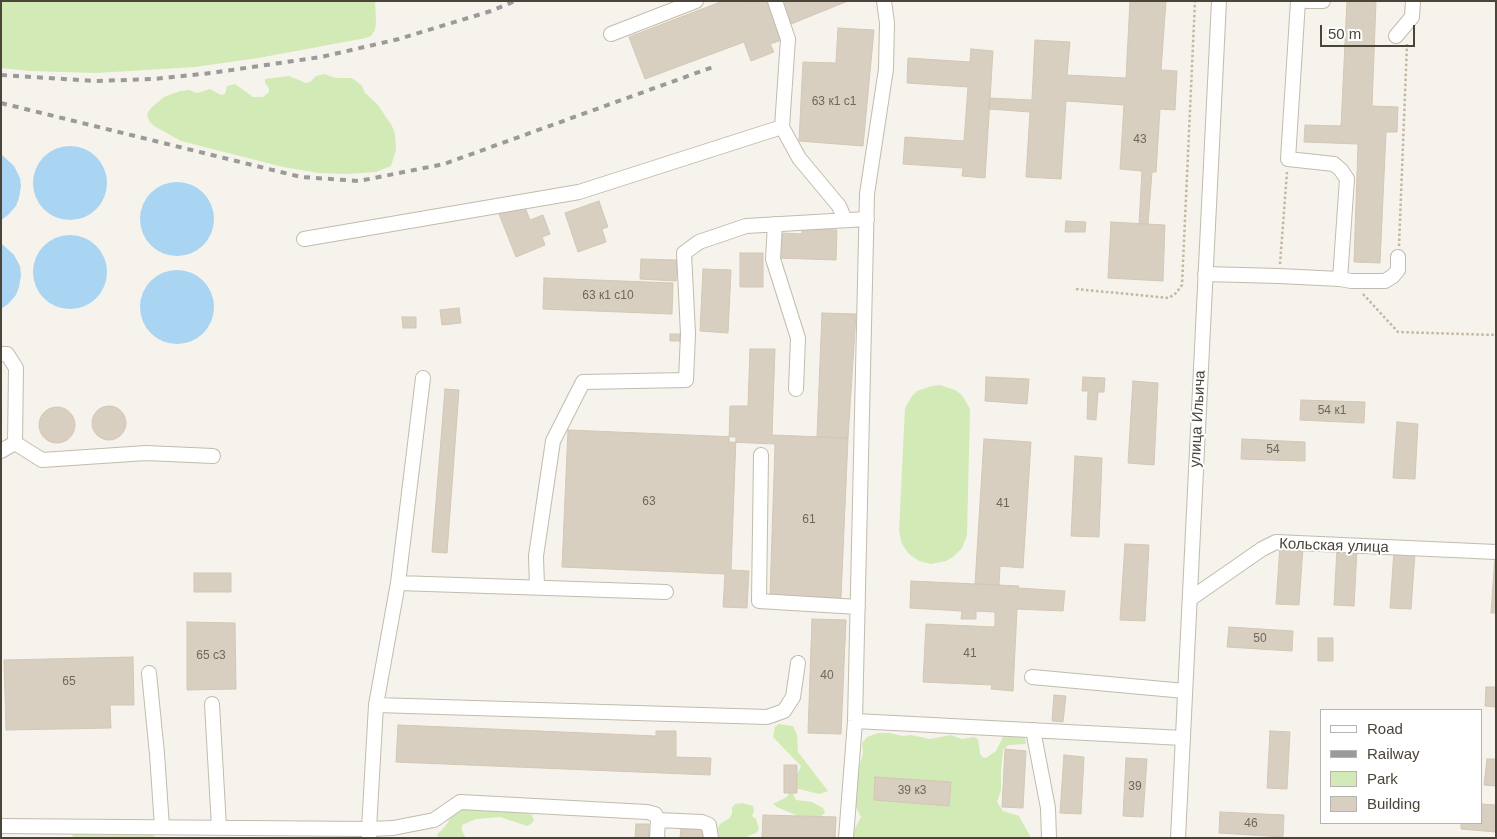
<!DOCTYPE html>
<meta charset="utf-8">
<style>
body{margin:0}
#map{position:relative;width:1497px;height:839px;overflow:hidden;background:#f6f3ec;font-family:Arial,sans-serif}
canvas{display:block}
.frame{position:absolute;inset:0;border:2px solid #4b4439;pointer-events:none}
.legend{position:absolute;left:1320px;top:709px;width:162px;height:115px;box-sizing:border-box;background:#fff;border:1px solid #b7b4b0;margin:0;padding:6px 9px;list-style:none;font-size:15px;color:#4b4439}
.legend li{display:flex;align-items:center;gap:10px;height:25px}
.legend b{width:25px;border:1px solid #b7b4b0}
.scale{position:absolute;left:1320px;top:25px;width:95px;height:22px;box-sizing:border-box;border:2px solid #4b4439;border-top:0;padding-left:6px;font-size:15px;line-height:18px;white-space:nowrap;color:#4b4439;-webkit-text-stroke:4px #fff;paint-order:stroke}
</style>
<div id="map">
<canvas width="1497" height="839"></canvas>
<div class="frame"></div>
<ul class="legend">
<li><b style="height:6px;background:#fff"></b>Road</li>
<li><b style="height:6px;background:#9a9a9a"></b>Railway</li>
<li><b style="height:14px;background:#d2eab5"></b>Park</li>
<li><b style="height:14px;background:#d8cfc1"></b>Building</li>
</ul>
<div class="scale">50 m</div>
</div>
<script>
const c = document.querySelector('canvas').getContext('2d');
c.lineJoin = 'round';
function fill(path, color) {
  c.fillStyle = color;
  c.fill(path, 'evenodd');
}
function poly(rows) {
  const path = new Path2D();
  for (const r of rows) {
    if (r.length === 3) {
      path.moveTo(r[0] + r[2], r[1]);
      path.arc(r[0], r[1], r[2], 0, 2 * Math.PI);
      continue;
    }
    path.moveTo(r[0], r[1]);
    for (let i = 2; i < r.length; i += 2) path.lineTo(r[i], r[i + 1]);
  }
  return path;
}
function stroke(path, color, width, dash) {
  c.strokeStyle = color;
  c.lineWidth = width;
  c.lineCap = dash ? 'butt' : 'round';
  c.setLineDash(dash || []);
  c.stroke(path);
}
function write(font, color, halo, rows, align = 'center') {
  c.font = font + ' Arial,sans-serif';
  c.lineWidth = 4;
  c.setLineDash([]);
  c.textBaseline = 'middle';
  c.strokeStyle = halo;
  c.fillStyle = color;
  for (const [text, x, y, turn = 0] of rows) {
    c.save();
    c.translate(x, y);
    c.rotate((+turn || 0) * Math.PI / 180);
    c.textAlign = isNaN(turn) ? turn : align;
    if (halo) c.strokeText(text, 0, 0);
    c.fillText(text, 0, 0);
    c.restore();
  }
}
fill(poly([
 [1,1,375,1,376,23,375,30,371,36,366,38,258,58,195,67,97,73,30,71,1,68],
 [324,74,336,78,351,78,355,80,362,86,365,93,378,105,392,126,395,134,396,150,391,166,376,172,347,174,319,173,283,167,181,141,154,126,149,121,147,114,151,108,164,97,180,91,189,90,197,93,210,89,221,95,225,94,227,86,235,84,253,97,263,97,269,92,269,88,265,83,265,79,289,76,306,83,310,82,316,76],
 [940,385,955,390,962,395,970,409,967,535,962,548,953,557,946,561,931,564,919,561,909,554,902,544,899,531,905,408,912,396,917,391,932,386],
 [778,724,793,726,797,735,798,752,828,791,819,794,795,788,791,790,796,800,812,802,823,808,825,813,821,816,798,816,777,807,773,804,787,797,801,766,773,737,775,727],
 [878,733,890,733,902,736,911,735,930,739,951,735,962,739,974,737,978,739,980,753,982,757,986,758,996,751,1004,735,1025,736,1026,744,1009,745,1003,749,1001,771,1001,790,997,802,1003,811,1019,816,1031,838,854,838,854,830,861,817,855,805,857,775,863,753,862,743,867,737],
 [743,803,753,806,754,811,752,816,756,819,759,829,756,833,744,838,719,838,718,828,720,824,730,818,732,813,732,808,735,804],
 [460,807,516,810,532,815,534,820,531,824,527,826,500,817,476,819,462,825,462,831,466,838,438,838,437,835,447,824,455,810],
 [75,832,95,835,151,834,157,838,71,838]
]), '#d2eab5');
fill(poly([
 [70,183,37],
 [1,154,14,166,20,178,21,186,19,198,16,206,8,215,1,220],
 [177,219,37],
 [70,272,37],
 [1,243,14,255,20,266,21,275,19,287,16,295,8,304,1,309],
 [177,307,37]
]), '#a9d4f2');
const building = poly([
 [723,1,751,1,751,3,756,1,768,1,782,40,770,44,774,52,751,61,744,42,645,79,629,37,723,1],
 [782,1,848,1,791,24,782,1],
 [1130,1,1166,1,1161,70,1177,71,1175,110,1160,109,1156,172,1152,172,1148,224,1139,224,1142,171,1120,169,1124,105,1066,101,1061,179,1026,177,1030,112,989,109,990,98,1032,100,1035,40,1070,42,1067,75,1126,78,1130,1],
 [1347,1,1376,1,1372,106,1398,107,1397,132,1386,132,1380,263,1354,262,1358,144,1304,142,1305,125,1341,126,1347,1],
 [838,28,874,30,863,146,799,141,803,62,836,63,838,28],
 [971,49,993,51,985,178,962,176,963,168,903,164,905,137,964,141,968,87,907,83,908,58,970,62,971,49],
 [599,201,608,227,602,229,606,242,578,252,565,213,599,201],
 [524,205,530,220,543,215,550,234,542,237,545,245,516,257,499,214,524,205],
 [1066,221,1086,222,1085,232,1065,232,1066,221],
 [1111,222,1165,225,1163,281,1108,278,1111,222],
 [802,229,837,230,836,260,778,258,780,233,802,234,802,229],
 [740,253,763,253,763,287,740,287,740,253],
 [641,259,677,260,676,281,640,279,641,259],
 [703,269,731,270,728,333,700,331,703,269],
 [544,278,673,283,672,314,543,309,544,278],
 [459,308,461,323,442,325,440,310,459,308],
 [822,313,856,314,848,438,817,437,822,313],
 [402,317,416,317,416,328,403,328,402,317],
 [670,334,680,334,680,341,670,341,670,334],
 [750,349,775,349,772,435,848,438,841,598,770,596,775,444,729,442,730,406,748,406,750,349],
 [986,377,1029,379,1027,404,985,401,986,377],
 [1083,377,1105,378,1104,392,1098,392,1096,420,1087,419,1088,391,1082,391,1083,377],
 [1133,381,1158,383,1154,465,1128,463,1133,381],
 [445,389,459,390,447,553,432,552,445,389],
 [1301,400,1365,402,1364,423,1300,420,1301,400],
 [109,423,17],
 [57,425,18],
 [1397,422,1418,424,1415,479,1393,478,1397,422],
 [568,430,736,437,731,570,749,571,747,608,723,607,725,574,562,567,568,430],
 [984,439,1031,442,1023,568,1000,566,999,585,975,584,984,439],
 [1242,439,1305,442,1305,461,1241,459,1242,439],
 [1075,456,1102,458,1099,537,1071,536,1075,456],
 [1125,544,1149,545,1145,621,1120,620,1125,544],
 [1280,546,1303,547,1299,605,1276,604,1280,546],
 [1337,548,1357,549,1354,606,1334,605,1337,548],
 [1394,551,1415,553,1411,609,1390,608,1394,551],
 [1495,556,1496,556,1496,613,1491,613,1495,556],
 [194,573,231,573,231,592,194,592,194,573],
 [911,581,1019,586,1018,588,1065,591,1063,611,1017,609,1013,691,991,689,992,685,923,682,926,624,995,627,995,612,976,611,976,619,961,619,962,611,910,608,911,581],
 [812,619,846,620,841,734,808,733,812,619],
 [187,622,235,623,236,689,187,690,187,622],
 [1229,627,1293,631,1292,651,1227,647,1229,627],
 [1318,638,1333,638,1333,661,1318,661,1318,638],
 [133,657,134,705,110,705,111,728,6,730,4,660,133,657],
 [1486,687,1496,687,1496,707,1485,706,1486,687],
 [1054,695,1066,696,1063,722,1052,721,1054,695],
 [398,725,656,736,656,731,676,731,676,757,711,758,710,775,396,762,398,725],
 [1270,731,1290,732,1287,789,1267,788,1270,731],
 [1005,749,1026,751,1023,808,1002,807,1005,749],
 [1064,755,1084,757,1081,814,1060,813,1064,755],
 [1126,758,1147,759,1143,817,1123,816,1126,758],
 [1487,759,1496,759,1496,786,1484,785,1487,759],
 [784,765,797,765,797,793,784,793,784,765],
 [875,777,951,782,949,806,874,800,875,777],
 [1481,804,1496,805,1496,832,1461,829,1461,823,1481,823,1481,804],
 [1220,812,1284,815,1283,837,1219,833,1220,812],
 [763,815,836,817,835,838,762,838,763,815],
 [636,824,649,824,649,838,635,838,636,824],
 [681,827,704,828,704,838,680,838,681,827]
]);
fill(building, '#d8cfc1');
stroke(building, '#d3c7b4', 1);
const minor = poly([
 [775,1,788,39,782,127,799,158,839,206,845,220],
 [1298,1,1288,159,1334,164,1341,170,1347,179,1340,279],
 [1307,1,1323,1],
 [611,34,696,1],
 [1396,36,1412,17,1413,1],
 [775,224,773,259,798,338,796,389],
 [304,239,579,192,782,127],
 [1205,274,1279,276,1340,279,1351,281,1385,281,1393,276,1398,270,1398,257],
 [1,354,7,354,16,368,15,443],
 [1,451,15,443,42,460,146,453,213,456],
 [761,455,759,601,858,607],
 [398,583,666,592],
 [537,587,536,556,553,441,583,382,686,380,688,334,684,253,699,242,746,226,867,219],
 [1190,599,1262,549,1276,542,1496,552],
 [149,673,157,754,162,827],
 [1032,677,1185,691],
 [212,704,219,827],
 [376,705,767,717,784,711,793,697,798,663],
 [855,721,1183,738],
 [1033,730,1048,808,1049,838],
 [658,820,702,822,709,825,711,838],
 [1,826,369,829,376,705,398,583,423,378],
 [369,837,369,829,393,828,434,820,460,802,647,812,655,814,658,820,657,838],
 [846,838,855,721,867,194,886,69,887,23,884,1],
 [1178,838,1219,1]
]);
stroke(minor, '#c2bbae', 16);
stroke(poly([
 [1399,246,1407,44],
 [1280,264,1287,172],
 [1076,289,1169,298,1176,293,1182,285,1195,1],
 [1363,294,1398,332,1496,335]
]), '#c4b79f', 2.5, [2.5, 2.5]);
stroke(minor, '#fff', 14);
stroke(poly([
 [1,75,96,81,154,79,211,73,321,57,399,39,491,11,515,1],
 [1,103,301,177,359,181,444,164,713,67]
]), '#9a9a9a', 4, [6, 6]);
write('12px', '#6e675b', null, [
 ["63 к1 с1",834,102],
 ["43",1140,140],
 ["63 к1 с10",608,296],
 ["54 к1",1332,411],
 ["54",1273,450],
 ["63",649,502],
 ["41",1003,504],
 ["61",809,520],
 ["50",1260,639],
 ["41",970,654],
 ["65 с3",211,656],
 ["40",827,676],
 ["65",69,682],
 ["39",1135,787],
 ["39 к3",912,791],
 ["46",1251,824]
]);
write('15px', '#4b4439', '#fff', [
 ["улица Ильича",1198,419,-87],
 ["Кольская улица",1334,546,2]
]);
</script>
